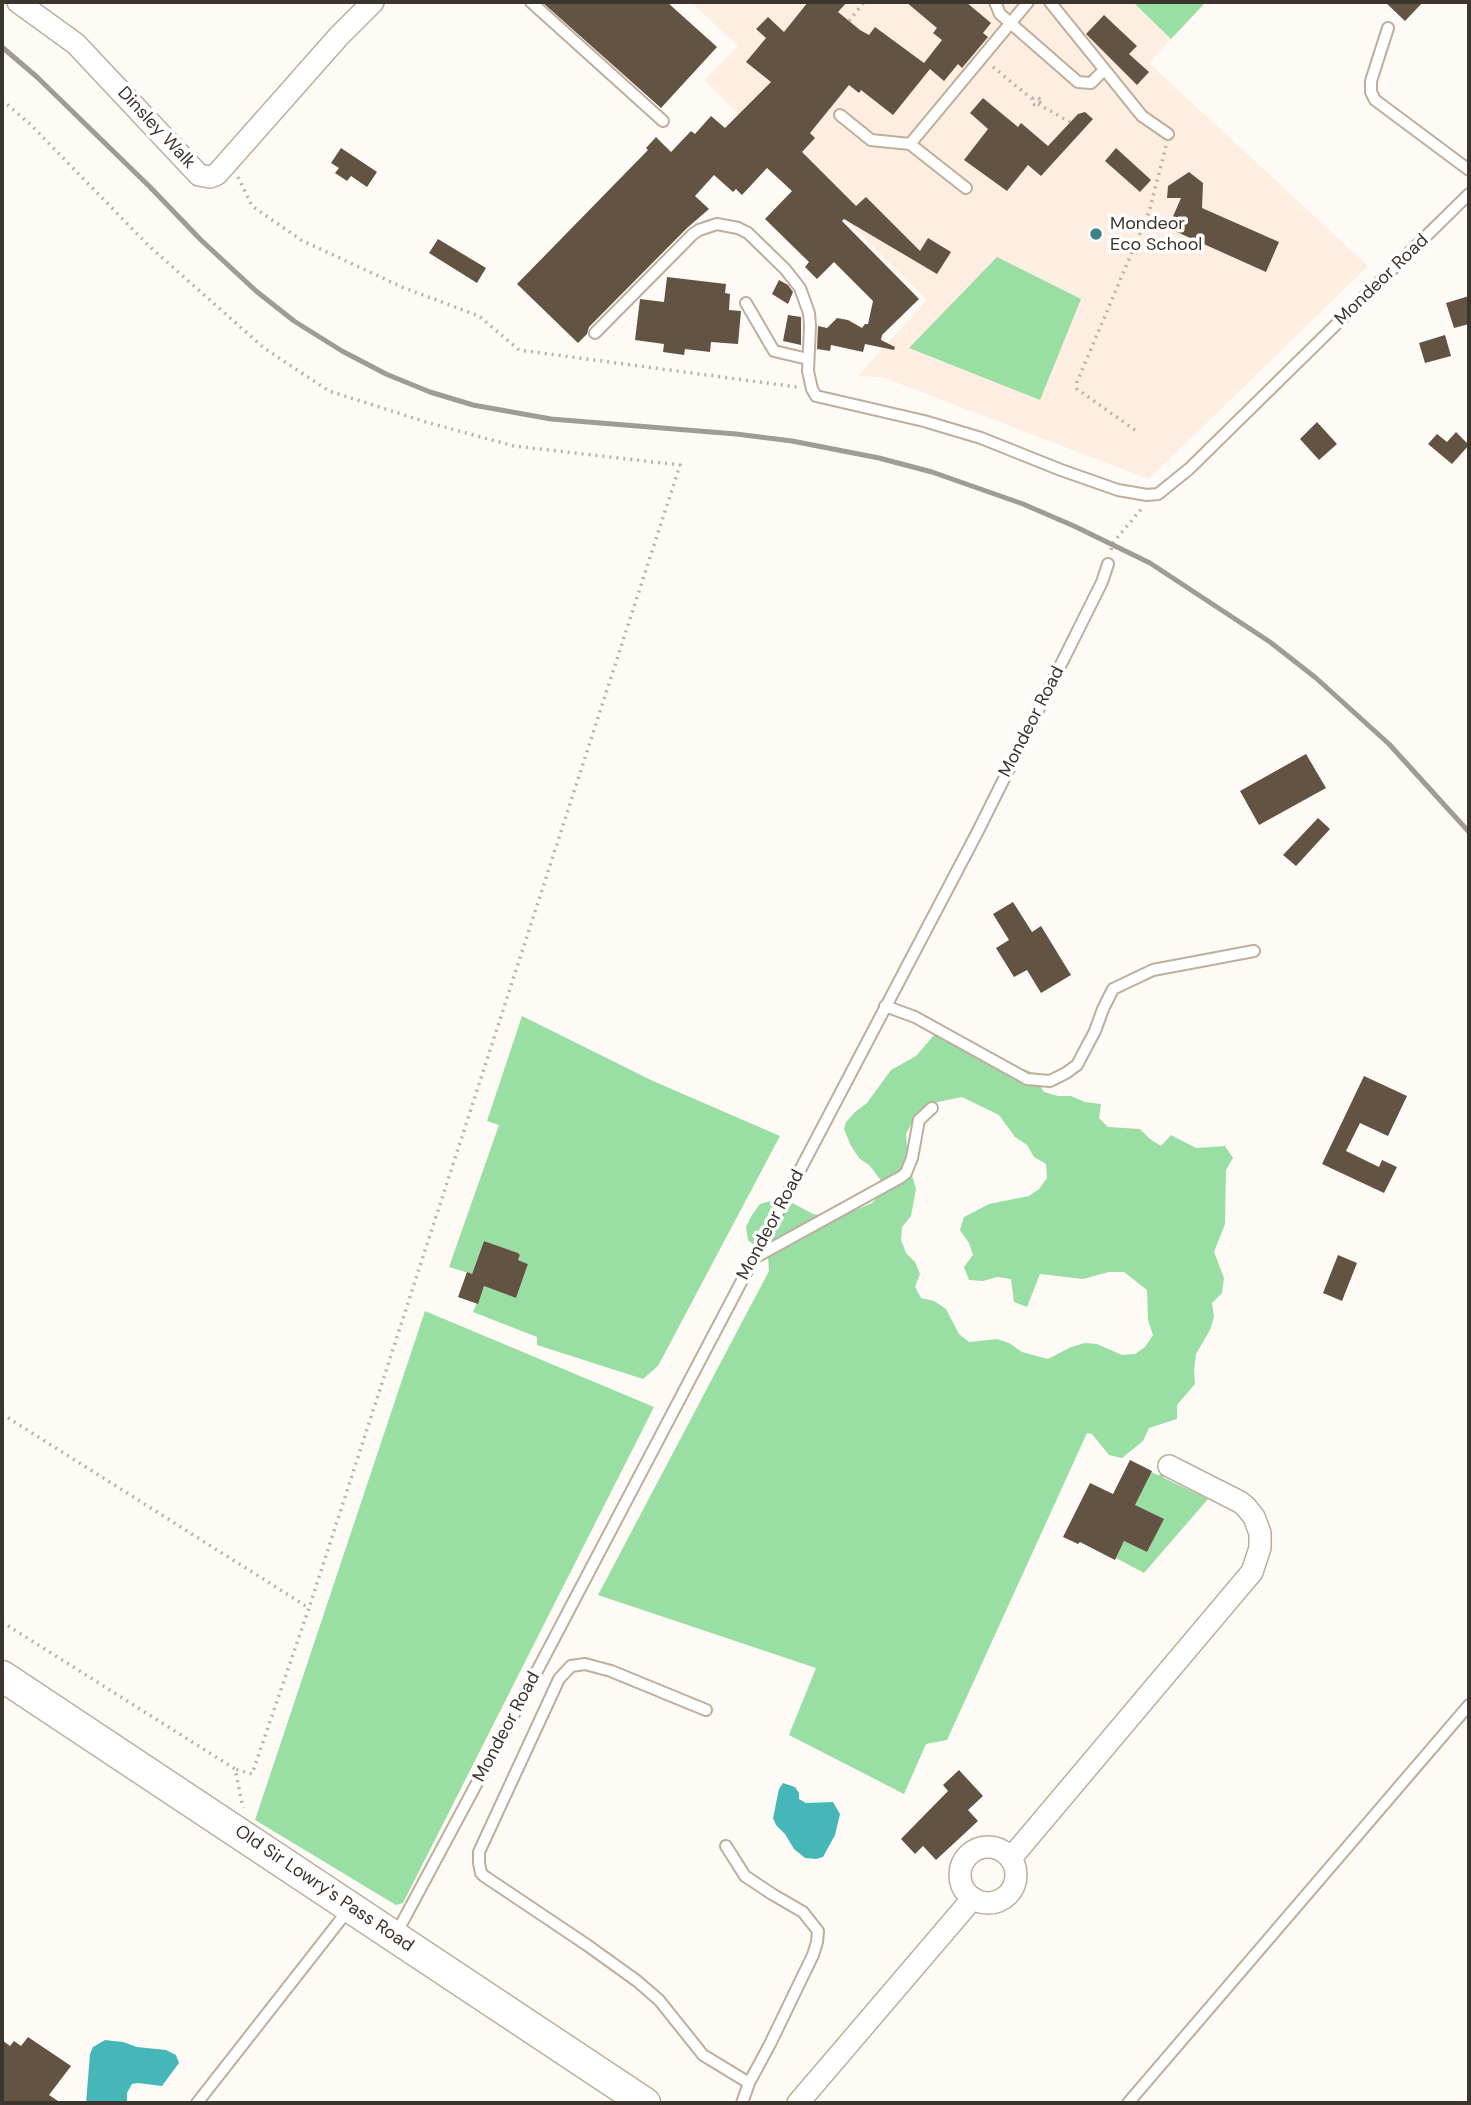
<!DOCTYPE html>
<style>
body{margin:0}
#map{position:relative;width:1471px;height:2105px;overflow:hidden;background:#fefaf6;font-family:"DM Sans",sans-serif}
canvas{display:block}
.frame{position:absolute;inset:0;border:4px solid #3c352e;pointer-events:none}
</style>
<div id="map">
<canvas width="1471" height="2105"></canvas>
<div class="frame"></div>
</div>
<script>
const c = document.querySelector('canvas').getContext('2d');
c.lineJoin = 'round';
function fill(path, color) {
  c.fillStyle = color;
  c.fill(path, 'evenodd');
}
function poly(rows) {
  const path = new Path2D();
  for (const r of rows) {
    if (r.length === 3) {
      path.moveTo(r[0] + r[2], r[1]);
      path.arc(r[0], r[1], r[2], 0, 2 * Math.PI);
      continue;
    }
    path.moveTo(r[0], r[1]);
    for (let i = 2; i < r.length; i += 2) path.lineTo(r[i], r[i + 1]);
  }
  return path;
}
function stroke(path, color, width, dash) {
  c.strokeStyle = color;
  c.lineWidth = width;
  c.lineCap = dash ? 'butt' : 'round';
  c.setLineDash(dash || []);
  c.stroke(path);
}
function write(font, color, halo, rows, align = 'center') {
  c.font = font + ' "DM Sans",sans-serif';
  c.lineWidth = 7;
  c.setLineDash([]);
  c.textBaseline = 'middle';
  c.strokeStyle = halo;
  c.fillStyle = color;
  for (const [text, x, y, turn = 0] of rows) {
    c.save();
    c.translate(x, y);
    c.rotate((+turn || 0) * Math.PI / 180);
    c.textAlign = isNaN(turn) ? turn : align;
    if (halo) c.strokeText(text, 0, 0);
    c.fillText(text, 0, 0);
    c.restore();
  }
}
fill(poly([
 [691,2,1133,2,1171,39,1149,63,1368,266,1149,479,882,377,858,376,927,300,704,80,738,46]
]), '#fdeee1');
fill(poly([
 [1133,2,1206,2,1171,39],
 [997,257,1081,299,1040,400,909,348],
 [522,1016,653,1081,780,1136,658,1366,643,1379,537,1345,537,1337,473,1312,484,1286,516,1298,528,1264,518,1260,520,1255,518,1253,484,1241,472,1274,449,1267,499,1125,487,1121],
 [934,1035,961,1043,1009,1068,1024,1069,1037,1075,1037,1081,1044,1092,1058,1096,1071,1096,1085,1102,1101,1104,1099,1118,1108,1127,1140,1129,1150,1139,1161,1146,1171,1135,1196,1148,1225,1146,1233,1158,1226,1170,1225,1224,1214,1252,1224,1278,1222,1293,1212,1303,1214,1317,1210,1330,1196,1354,1194,1370,1195,1384,1177,1405,1177,1419,1149,1428,1143,1441,1122,1458,1109,1455,1092,1434,1087,1433,947,1740,926,1744,904,1794,789,1735,816,1668,598,1595,769,1271,768,1257,748,1240,746,1227,752,1215,760,1204,774,1200,787,1200,813,1214,827,1216,841,1216,872,1203,882,1192,885,1186,870,1166,859,1158,851,1146,844,1129,846,1122,855,1112,867,1103,891,1070,916,1056],
 [962,1097,999,1115,1015,1137,1027,1145,1034,1157,1046,1164,1047,1178,1039,1189,1029,1196,989,1204,964,1217,960,1230,969,1243,973,1255,964,1267,969,1280,983,1281,997,1277,1011,1279,1014,1302,1027,1307,1040,1274,1083,1279,1109,1272,1124,1272,1147,1290,1148,1320,1153,1335,1145,1347,1135,1354,1122,1355,1097,1344,1085,1343,1071,1347,1048,1359,1022,1352,1009,1343,997,1339,969,1342,959,1334,946,1309,934,1301,921,1298,915,1287,920,1274,915,1262,906,1253,901,1240,902,1227,911,1216,916,1189,908,1162,906,1134,913,1121,933,1103],
 [425,1311,654,1407,403,1903,396,1905,255,1820],
 [1151,1472,1158,1475,1162,1474,1164,1478,1208,1499,1144,1573,1116,1558,1124,1541,1147,1552,1163,1520,1128,1502]
]), '#99dea3');
fill(poly([
 [783,1783,795,1787,799,1793,799,1799,806,1803,833,1802,840,1814,835,1835,823,1857,816,1859,805,1858,794,1849,785,1834,776,1825,773,1818,779,1789],
 [105,2040,123,2042,137,2047,166,2050,176,2055,179,2063,162,2086,138,2083,132,2084,127,2093,127,2103,86,2103,90,2054,93,2047]
]), '#46b7b9');
fill(poly([
 [542,2,667,2,717,47,661,108],
 [808,2,847,2,838,12,860,30,869,35,875,27,924,63,942,40,933,33,937,28,906,2,966,2,991,23,983,33,988,37,962,68,958,64,944,81,930,69,893,115,861,90,859,93,849,85,810,133,815,138,802,152,856,206,866,197,920,251,928,238,951,252,937,274,844,219,842,221,919,299,882,335,881,340,895,347,894,350,865,344,863,352,831,345,830,351,817,349,818,326,827,328,837,318,848,320,862,328,865,324,868,324,873,301,834,262,817,279,805,267,809,262,765,219,792,191,767,168,742,195,736,189,733,192,714,175,695,196,709,209,687,228,589,327,587,334,578,343,517,284,648,150,646,148,656,137,671,152,691,131,695,134,711,116,725,128,771,82,746,62,766,38,756,29,768,17,784,32],
 [1385,2,1423,2,1405,21],
 [1104,15,1137,46,1129,54,1149,72,1137,85,1086,34],
 [983,98,1018,127,1021,123,1048,146,1078,114,1085,112,1093,119,1041,176,1028,165,1007,191,964,160,988,129,970,113],
 [341,148,377,172,367,187,351,176,347,181,335,173,339,168,331,163],
 [1116,148,1151,180,1140,192,1105,161],
 [1189,172,1203,183,1202,208,1279,242,1266,272,1168,228,1181,198,1167,198,1168,186],
 [438,239,486,268,477,283,429,253],
 [667,277,726,284,725,293,730,294,729,310,741,311,738,344,711,342,710,352,685,349,684,355,663,352,664,344,635,340,640,299,664,302],
 [779,280,788,285,793,292,788,304,772,294],
 [1469,296,1469,324,1454,328,1446,303],
 [788,315,801,317,801,345,783,341],
 [1445,335,1451,356,1425,363,1419,343],
 [1317,422,1337,444,1319,460,1300,439],
 [1456,432,1469,445,1452,464,1428,444,1437,434,1447,442],
 [1306,754,1326,788,1259,825,1240,791],
 [1318,818,1330,829,1296,866,1283,855],
 [1013,902,1032,932,1041,926,1071,975,1041,993,1027,970,1014,977,996,948,1009,940,993,914],
 [1364,1076,1407,1096,1388,1136,1360,1123,1346,1151,1379,1167,1382,1160,1397,1167,1384,1193,1322,1164],
 [484,1241,518,1253,520,1255,518,1260,528,1264,516,1298,484,1286,478,1304,458,1297,467,1272,472,1274],
 [1338,1255,1357,1263,1342,1301,1323,1293],
 [1130,1460,1152,1471,1135,1505,1164,1519,1147,1552,1124,1541,1115,1560,1080,1542,1078,1544,1063,1537,1090,1483,1113,1494],
 [959,1770,983,1796,968,1810,978,1821,936,1860,923,1846,915,1854,901,1839,948,1791,943,1785],
 [28,2037,71,2066,49,2095,61,2103,7,2103,2,2099,2,2040,10,2046,14,2041,21,2046]
]), '#635343');
const lane = poly([
 [531,2,663,121],
 [995,2,1000,14,1078,82,1091,83,1104,70],
 [1050,2,1142,116,1168,134],
 [1388,28,1371,81,1371,92,1375,100,1469,170],
 [840,115,871,140,910,144],
 [966,188,910,144,1028,2],
 [746,303,774,351,808,359],
 [595,333,693,234,699,230,717,224,738,228,748,233,785,269,800,288,809,313,810,326,808,371,812,389,816,396,924,421,981,438,1061,470,1118,490,1147,495,1158,494,1189,469,1469,194],
 [885,1006,915,1017,1027,1079,1050,1081,1066,1073,1077,1065,1095,1031,1103,1009,1113,989,1153,970,1254,951],
 [754,1258,901,1177,906,1173,912,1158,919,1120,932,1108],
 [706,1710,611,1671,585,1664,571,1666,559,1679,479,1852,479,1863,481,1873,484,1876,587,1945,637,1981,659,2000,703,2055,749,2083],
 [726,1846,745,1876,772,1894,803,1912,818,1931,817,1942,813,1955,770,2044,749,2083,742,2103],
 [396,1934,537,1671,978,831,1102,582,1108,564],
 [197,2103,349,1909],
 [1128,2103,1469,1705]
]);
const street = poly([
 [18,2,76,44,199,175,210,177,217,174,339,36,373,2],
 [988,1875,28],
 [1011,1858,1252,1572,1260,1548,1260,1533,1254,1517,1246,1507,1240,1502,1169,1466],
 [798,2103,973,1898]
]);
const secondary = poly([
 [2,1676,645,2103]
]);
stroke(lane, '#c0ae9c', 14);
stroke(street, '#c0ae9c', 24);
stroke(secondary, '#c0ae9c', 33);
stroke(poly([
 [849,21,864,2],
 [993,67,1032,99],
 [1036,101,4],
 [2,100,31,125,149,246,264,348,329,391,426,422,514,446,680,465,309,1608],
 [1038,104,1070,122],
 [238,177,252,206,301,240,402,287,479,316,519,350,797,387],
 [1135,430,1077,389,1077,382,1149,212,1166,146],
 [1111,550,1112,544,1143,507],
 [2,1414,309,1608,252,1774,235,1769],
 [2,1622,235,1769,243,1808]
]), '#b7b2ac', 3.5, [2, 5]);
stroke(lane, '#fff', 10);
stroke(street, '#fff', 21);
stroke(secondary, '#fff', 30);
stroke(poly([
 [2,47,37,77,150,187,201,240,256,291,294,321,342,351,386,374,430,392,473,405,551,419,736,434,792,441,879,458,932,472,1023,504,1074,526,1150,563,1270,642,1316,678,1389,744,1469,832]
]), '#a19b96', 5);
for (const [x, y, r, color] of [
 [1096,234,7,"#3a8384"]
]) {
  const dot = new Path2D();
  dot.arc(x, y, r, 0, 2 * Math.PI);
  c.fillStyle = color;
  c.fill(dot);
  stroke(dot, '#fff', 2.5);
}
write('18px', '#3c352e', '#fff', [
 ["Dinsley Walk",156,128,47],
 ["Mondeor Road",1382,280,-44],
 ["Mondeor Road",1032,722,-63],
 ["Mondeor Road",771,1225,-62],
 ["Mondeor Road",507,1727,-62],
 ["Old Sir Lowry's Pass Road",324,1889,34]
]);
write('18px', '#3c352e', '#fff', [
 ["Mondeor",1110,224],
 ["Eco School",1110,245]
], 'left');
</script>
